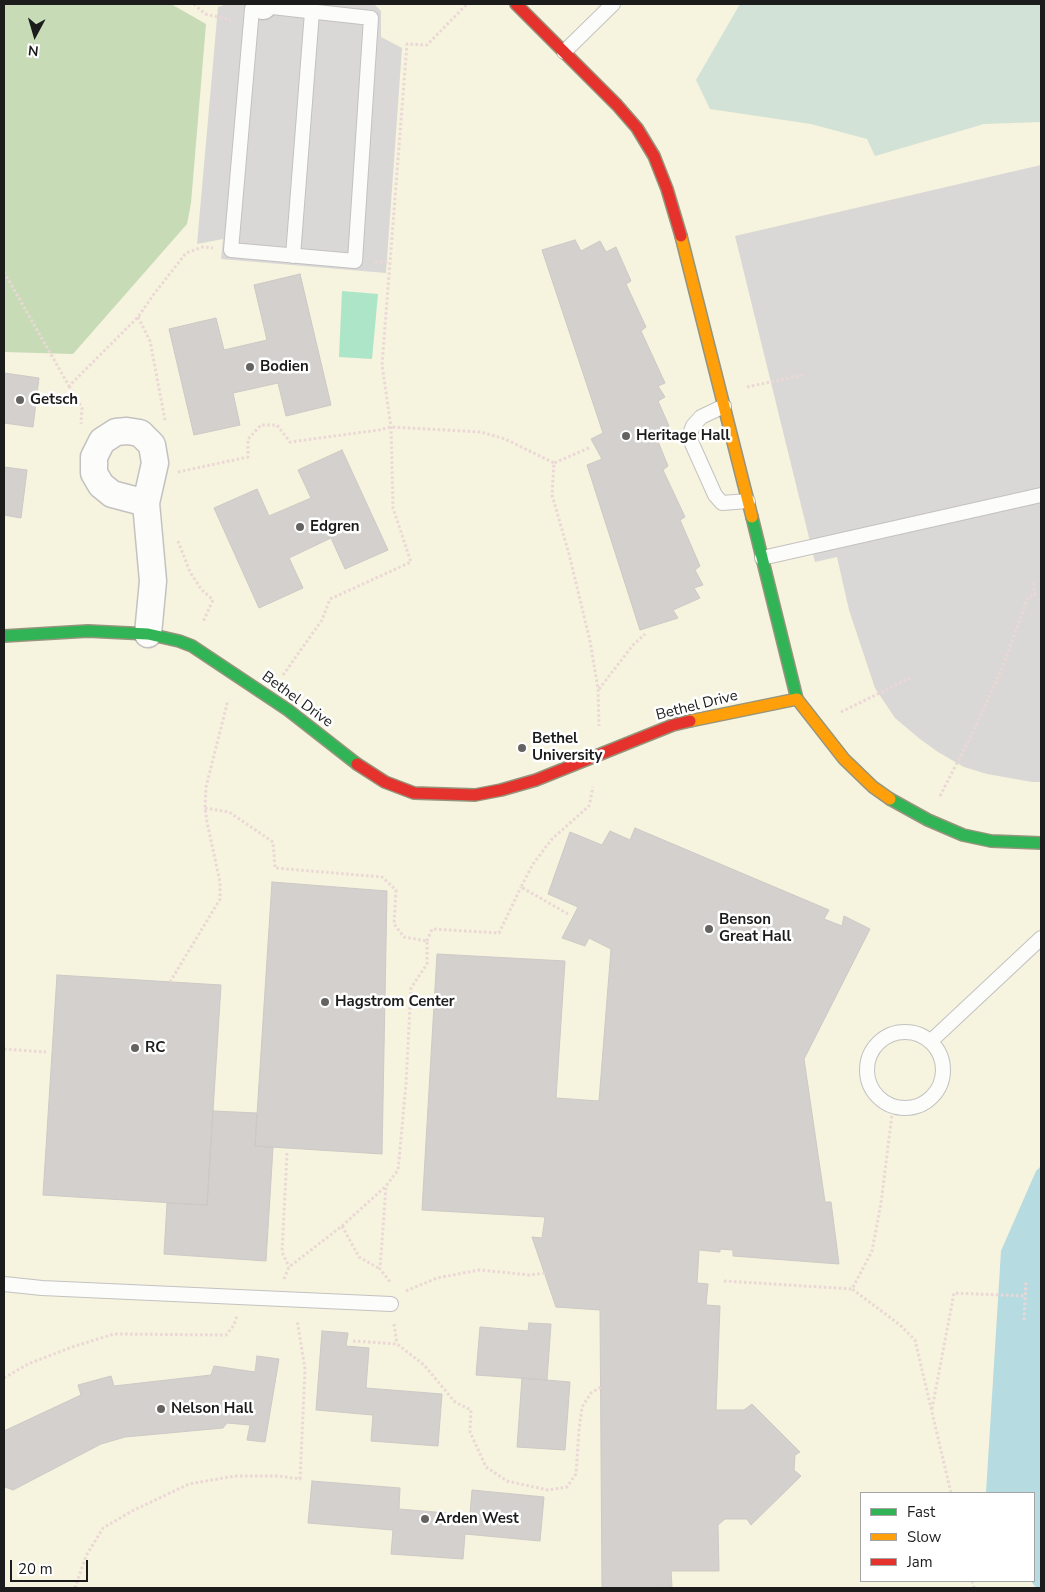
<!DOCTYPE html>
<style>
body{margin:0}
#map{position:relative;width:1045px;height:1592px;overflow:hidden;background:#ebe8e4;font-family:"Nunito Sans",sans-serif}
canvas{display:block}
.frame{position:absolute;inset:0;border:5px solid #1c1c1c;pointer-events:none}
.legend{position:absolute;left:860px;top:1492px;width:175px;height:90px;box-sizing:border-box;background:#fff;border:1px solid #a4a4a4;margin:0;padding:6px 9px;list-style:none;font-size:15px;color:#1c1c1c}
.legend li{display:flex;align-items:center;gap:10px;height:25px}
.legend b{width:25px;border:1px solid #a4a4a4}
.north{position:absolute;left:10px;top:10px;width:50px;height:50px;-webkit-text-stroke:4px #fff;paint-order:stroke;rotate:186deg;font-size:14px;font-weight:700;line-height:20px;text-align:center;color:#1c1c1c}
.north::after{content:'';display:block;margin:auto;width:18px;height:22px;background:#1c1c1c;clip-path:polygon(50% 0,100% 100%,50% 72%,0 100%)}
.scale{position:absolute;left:10px;top:1560px;width:78px;height:22px;box-sizing:border-box;border:2px solid #1c1c1c;border-top:0;padding-left:6px;font-size:15px;line-height:18px;white-space:nowrap;color:#1c1c1c;-webkit-text-stroke:4px #fff;paint-order:stroke}
</style>
<div id="map">
<canvas width="1045" height="1592"></canvas>
<div class="frame"></div>
<ul class="legend">
<li><b style="height:6px;background:#30b455"></b>Fast</li>
<li><b style="height:6px;background:#ff9f0a"></b>Slow</li>
<li><b style="height:6px;background:#e5322d"></b>Jam</li>
</ul>
<div class="north">N</div>
<div class="scale">20 m</div>
</div>
<script>
const c = document.querySelector('canvas').getContext('2d');
c.lineJoin = 'round';
function fill(path, color) {
  c.fillStyle = color;
  c.fill(path, 'evenodd');
}
function poly(rows) {
  const path = new Path2D();
  for (const r of rows) {
    if (r.length === 3) {
      path.moveTo(r[0] + r[2], r[1]);
      path.arc(r[0], r[1], r[2], 0, 2 * Math.PI);
      continue;
    }
    path.moveTo(r[0], r[1]);
    for (let i = 2; i < r.length; i += 2) path.lineTo(r[i], r[i + 1]);
  }
  return path;
}
function stroke(path, color, width, dash) {
  c.strokeStyle = color;
  c.lineWidth = width;
  c.lineCap = dash ? 'butt' : 'round';
  c.setLineDash(dash || []);
  c.stroke(path);
}
function write(font, color, halo, rows, align = 'center') {
  c.font = font + ' "Nunito Sans",sans-serif';
  c.lineWidth = 5;
  c.setLineDash([]);
  c.textBaseline = 'middle';
  c.strokeStyle = halo;
  c.fillStyle = color;
  for (const [text, x, y, turn = 0] of rows) {
    c.save();
    c.translate(x, y);
    c.rotate((+turn || 0) * Math.PI / 180);
    c.textAlign = isNaN(turn) ? turn : align;
    if (halo) c.strokeText(text, 0, 0);
    c.fillText(text, 0, 0);
    c.restore();
  }
}
fill(poly([
 [4,4,1041,4,1041,1588,4,1588],
 [861,1493,1034,1493,1034,1581,861,1581]
]), '#f6f3de');
fill(poly([
 [227,4,374,4,381,11,381,37,402,48,386,273,221,259,223,239,197,244,218,7],
 [1041,165,1041,782,1032,782,987,774,964,767,938,752,920,739,895,718,875,688,849,610,837,557,815,562,735,236]
]), '#d9d8d6');
fill(poly([
 [4,4,171,4,206,24,191,203,187,224,73,354,4,352]
]), '#c7dbb7');
fill(poly([
 [740,4,1041,4,1041,122,984,124,875,156,867,139,811,124,710,109,696,80]
]), '#d2e2d7');
fill(poly([
 [342,291,378,294,372,359,339,357]
]), '#ade5c8');
fill(poly([
 [1041,1166,1041,1588,1036,1588,1031,1581,1034,1581,1034,1493,986,1493,1001,1251,1036,1171]
]), '#b6dbe0');
const building = poly([
 [575,240,581,251,600,241,606,252,616,247,631,281,626,284,646,327,641,331,665,383,658,386,665,397,658,401,669,426,655,434,668,466,663,470,685,517,680,520,700,566,695,570,703,585,694,588,700,598,673,610,678,618,640,630,587,465,602,459,591,439,603,433,542,250,575,240],
 [300,274,331,405,286,416,278,383,233,393,240,425,194,435,169,329,216,318,224,350,267,340,254,285,300,274],
 [4,373,39,378,33,427,4,423,4,373],
 [342,450,388,550,345,569,331,538,289,558,303,588,259,608,214,508,257,489,269,516,311,498,298,470,342,450],
 [4,467,27,470,21,518,4,515,4,467],
 [635,828,829,910,824,919,842,926,844,916,870,929,804,1059,825,1202,831,1202,839,1264,733,1256,733,1250,720,1249,720,1252,699,1250,697,1283,708,1284,706,1305,720,1306,716,1410,744,1410,752,1404,800,1452,795,1455,794,1470,801,1476,751,1525,747,1519,725,1519,718,1525,719,1571,671,1571,672,1587,663,1586,663,1588,602,1588,600,1310,556,1307,532,1237,542,1238,545,1217,422,1210,437,954,565,961,556,1098,599,1101,611,949,589,938,585,946,562,938,578,907,548,894,570,832,602,845,610,831,630,840,635,828],
 [272,882,387,891,382,1154,255,1146,272,882],
 [57,975,221,985,207,1205,43,1195,57,975],
 [213,1111,257,1113,255,1146,273,1147,266,1261,164,1254,167,1203,207,1205,213,1111],
 [529,1323,551,1324,547,1380,476,1375,480,1327,528,1331,529,1323],
 [322,1331,348,1333,346,1346,369,1348,366,1388,442,1394,438,1446,371,1441,373,1415,316,1410,322,1331],
 [257,1356,279,1359,265,1442,247,1440,250,1425,227,1423,223,1428,125,1437,101,1444,13,1490,5,1487,4,1488,4,1431,81,1395,78,1385,111,1376,114,1386,211,1375,214,1366,255,1372,257,1356],
 [522,1378,570,1382,565,1450,517,1447,522,1378],
 [312,1481,400,1488,399,1509,470,1515,472,1490,544,1497,540,1541,465,1534,463,1559,391,1554,393,1530,308,1523,312,1481]
]);
fill(building, '#d3d0cd');
stroke(building, '#cec9c6', 1);
const lane = poly([
 [263,6,371,18,355,261,231,250,252,9,263,6],
 [564,52,613,4],
 [293,256,312,12],
 [724,406,701,417,693,426,689,437,715,495,722,503,748,501],
 [762,558,1041,495],
 [905,1070,38],
 [931,1041,1041,938],
 [4,1284,42,1288,391,1304]
]);
const street = poly([
 [263,6,264,4],
 [146,503,112,494,101,485,94,473,94,457,102,441,116,432,127,431,140,433,152,445,155,463,146,503,153,581,148,634]
]);
const fast = poly([
 [752,517,797,699],
 [4,636,88,631,148,634,179,641,192,646,288,710,357,764],
 [890,799,928,820,963,835,991,841,1041,843]
]);
const slow = poly([
 [681,236,752,517],
 [690,721,797,699,844,759,873,787,890,799]
]);
const jam = poly([
 [516,4,617,105,637,128,654,156,667,189,681,236],
 [357,764,385,782,414,793,475,795,501,790,536,780,673,725,690,721]
]);
stroke(lane, '#c3c2c0', 16);
stroke(street, '#c3c2c0', 29);
stroke(fast, '#95947c', 14);
stroke(slow, '#95947c', 14);
stroke(jam, '#95947c', 14);
stroke(poly([
 [194,4,205,14,231,20],
 [375,262,390,262],
 [4,272,69,386,138,317,154,294,186,253,203,247,213,248],
 [138,317,150,341,165,420],
 [69,386,82,408,81,424],
 [747,387,803,375],
 [589,448,554,463,552,495,569,554,590,641,598,689,599,726],
 [178,472,248,457,248,439,261,425,277,425,290,442,379,430,391,427,481,432,505,439,554,463],
 [178,541,190,572,201,589,213,600,203,622],
 [283,675,322,620,330,599,411,562,393,508,391,427,382,365,407,44,427,45,467,4],
 [599,689,633,645,645,634],
 [841,712,912,677],
 [940,796,975,728,1003,666,1028,597,1035,595,1033,580],
 [205,808,229,812,273,842,275,868,382,877,396,890,394,924,404,937,427,941,427,964,411,988,406,1084,398,1170,386,1186,380,1269,391,1283],
 [568,914,521,887,533,864,552,839,589,806,593,787],
 [427,941,432,929,499,933,521,887],
 [170,982,220,899,220,882,207,822,205,808,206,787,228,700],
 [4,1049,46,1052],
 [893,1106,881,1203,872,1251,852,1289,900,1325,915,1340,951,1493],
 [287,1153,282,1252,289,1267],
 [342,1226,359,1257,380,1269],
 [284,1279,289,1267,342,1226,386,1186],
 [724,1281,852,1289],
 [406,1291,437,1278,479,1270,529,1275,545,1273],
 [1024,1320,1026,1281],
 [394,1324,397,1344],
 [353,1341,397,1344,424,1365,455,1402,471,1410,470,1432,486,1467,507,1481,548,1490,567,1487,576,1474,579,1430,582,1407,591,1393,601,1387],
 [4,1378,28,1364,72,1347,114,1334,226,1335,234,1325,237,1316],
 [932,1409,954,1293,1025,1296],
 [972,1581,974,1588],
 [75,1588,86,1556,103,1528,132,1511,189,1484,235,1476,278,1476,300,1479,305,1369,297,1320]
]), '#ebd8d6', 3, [2.5, 2.5]);
stroke(lane, '#fcfcfb', 14);
stroke(street, '#fcfcfb', 26);
stroke(fast, '#30b455', 11);
stroke(slow, '#ff9f0a', 11);
stroke(jam, '#e5322d', 11);
for (const [x, y, r, color] of [
 [250,367,5,"#646362"],
 [20,400,5,"#646362"],
 [626,436,5,"#646362"],
 [300,527,5,"#646362"],
 [522,748,5,"#646362"],
 [709,929,5,"#646362"],
 [325,1002,5,"#646362"],
 [135,1048,5,"#646362"],
 [161,1409,5,"#646362"],
 [425,1519,5,"#646362"]
]) {
  const dot = new Path2D();
  dot.arc(x, y, r, 0, 2 * Math.PI);
  c.fillStyle = color;
  c.fill(dot);
  stroke(dot, '#fff', 2);
}
write('bold 15px', '#1c1c1c', '#fff', [
 ["Bodien",260,367],
 ["Getsch",30,400],
 ["Heritage Hall",636,436],
 ["Edgren",310,527],
 ["Bethel",532,739],
 ["University",532,756],
 ["Benson",719,920],
 ["Great Hall",719,937],
 ["Hagstrom Center",335,1002],
 ["RC",145,1048],
 ["Nelson Hall",171,1409],
 ["Arden West",435,1519]
], 'left');
write('15px', '#1c1c1c', '#fff', [
 ["Bethel Drive",297,700,36],
 ["Bethel Drive",697,706,-14]
]);
</script>
